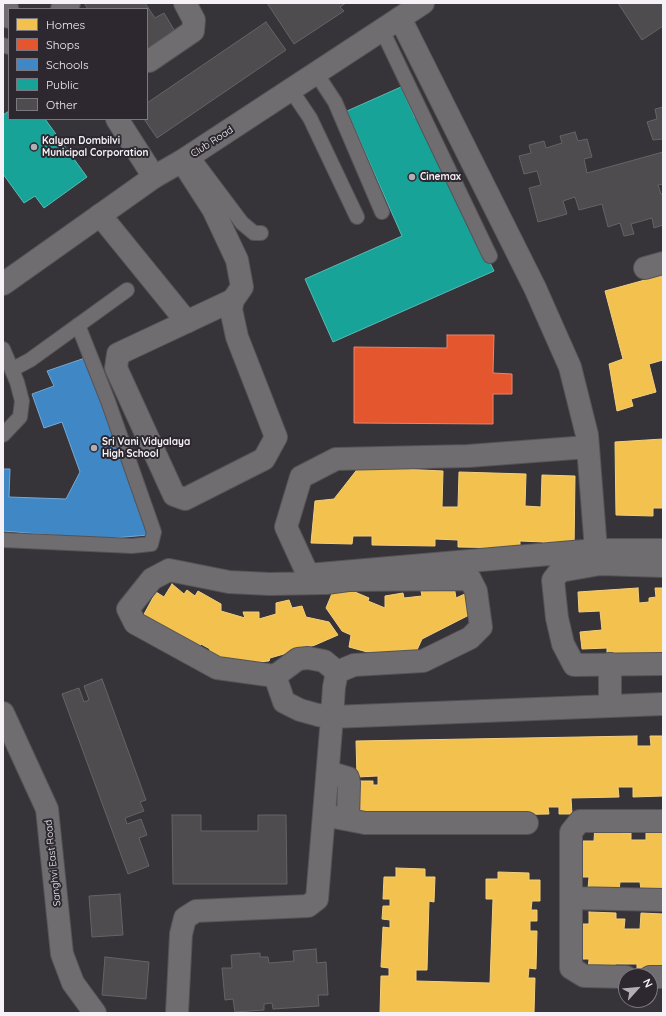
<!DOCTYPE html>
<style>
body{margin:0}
#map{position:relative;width:666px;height:1016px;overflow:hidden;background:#363438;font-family:Quicksand,sans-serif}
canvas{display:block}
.frame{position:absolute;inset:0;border:4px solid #f5f1f6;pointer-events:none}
.legend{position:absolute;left:8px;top:8px;width:140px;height:112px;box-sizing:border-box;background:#2d2830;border:1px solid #7d787f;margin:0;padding:5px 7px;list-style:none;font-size:12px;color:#f5f1f6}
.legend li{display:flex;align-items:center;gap:8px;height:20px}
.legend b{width:20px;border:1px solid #7d787f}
.north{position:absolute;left:618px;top:968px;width:40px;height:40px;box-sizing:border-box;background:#2d2830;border:1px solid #7d787f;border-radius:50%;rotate:63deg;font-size:11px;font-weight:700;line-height:16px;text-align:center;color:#f5f1f6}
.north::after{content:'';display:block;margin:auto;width:14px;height:18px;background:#b2afb4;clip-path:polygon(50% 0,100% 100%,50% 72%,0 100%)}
</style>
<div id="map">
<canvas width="666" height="1016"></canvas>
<div class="frame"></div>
<ul class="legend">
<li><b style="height:11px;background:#f2c14e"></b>Homes</li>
<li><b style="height:11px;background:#e4572e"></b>Shops</li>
<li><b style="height:11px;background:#3f88c5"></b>Schools</li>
<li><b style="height:11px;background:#17a398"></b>Public</li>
<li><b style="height:11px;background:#4f4c4f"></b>Other</li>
</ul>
<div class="north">N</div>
</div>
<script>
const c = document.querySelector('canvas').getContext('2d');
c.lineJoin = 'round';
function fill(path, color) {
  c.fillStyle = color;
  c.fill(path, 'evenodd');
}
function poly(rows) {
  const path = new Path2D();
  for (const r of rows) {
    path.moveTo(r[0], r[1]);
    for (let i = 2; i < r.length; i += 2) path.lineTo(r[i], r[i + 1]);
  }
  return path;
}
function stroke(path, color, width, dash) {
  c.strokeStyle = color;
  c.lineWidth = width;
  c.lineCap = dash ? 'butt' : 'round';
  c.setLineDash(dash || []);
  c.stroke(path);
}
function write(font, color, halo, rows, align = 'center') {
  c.font = font + ' Quicksand,sans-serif';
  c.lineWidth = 4;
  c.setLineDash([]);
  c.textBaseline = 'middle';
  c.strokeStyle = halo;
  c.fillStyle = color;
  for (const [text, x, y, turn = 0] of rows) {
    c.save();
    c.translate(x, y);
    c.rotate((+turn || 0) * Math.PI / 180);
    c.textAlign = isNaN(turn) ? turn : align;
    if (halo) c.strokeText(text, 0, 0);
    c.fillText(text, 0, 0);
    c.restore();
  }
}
const homes = poly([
 [663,275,663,360,649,364,656,392,631,399,633,406,617,411,609,364,623,359,605,291,663,275],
 [663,439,663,508,653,508,653,516,616,515,615,442,663,439],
 [359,467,443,471,442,507,458,507,459,472,526,474,525,506,541,507,542,475,575,476,574,550,543,549,543,542,520,541,520,548,458,547,458,540,435,539,435,546,372,545,372,536,353,536,352,544,311,543,315,501,334,499,359,467],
 [172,584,184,594,187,590,195,596,198,591,221,604,221,611,245,618,243,612,259,612,259,619,276,614,276,603,289,600,292,608,302,606,306,617,329,622,338,635,315,645,270,658,269,661,234,664,208,656,210,649,201,644,199,648,143,616,156,592,164,597,172,584],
 [336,584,369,598,368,601,385,608,385,596,403,593,404,598,422,596,421,591,454,586,456,598,467,593,475,612,422,639,417,650,390,654,371,653,349,647,351,635,342,631,326,608,336,584],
 [638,588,639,603,649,602,649,598,656,597,655,588,663,588,663,655,607,659,607,648,582,649,580,632,602,630,600,611,579,612,578,592,638,588],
 [637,736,637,746,651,746,650,736,663,736,663,796,633,797,633,787,618,787,619,797,571,798,572,814,559,814,559,807,548,807,549,814,363,817,363,811,358,811,357,781,373,781,373,785,378,785,378,776,357,777,356,741,637,736],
 [595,824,622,825,622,833,631,833,631,840,646,840,646,826,663,826,663,891,641,890,640,882,620,882,619,890,588,889,589,877,579,877,579,841,594,841,595,824],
 [396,868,425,869,425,877,435,877,434,902,429,901,427,970,416,970,416,981,490,983,493,899,486,899,486,879,498,879,498,872,529,873,529,880,540,880,540,901,532,901,531,910,537,910,537,921,530,921,530,931,537,931,536,969,529,968,528,978,535,978,534,1013,380,1013,381,976,389,976,389,968,381,967,383,927,390,928,390,920,382,919,383,906,390,906,390,899,383,899,384,877,396,877,396,868],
 [589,912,616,913,616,919,625,919,624,929,640,929,641,913,663,914,663,973,637,973,637,964,615,964,614,972,588,972,589,959,577,959,577,924,589,924,589,912]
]);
fill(homes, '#f2c14e');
stroke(homes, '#f3cf80', 1);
const shops = poly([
 [447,335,494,335,493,373,512,374,512,394,493,394,493,424,354,423,354,347,447,348,447,335]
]);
fill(shops, '#e4572e');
stroke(shops, '#e9856a', 1);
const schools = poly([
 [85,358,148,535,102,539,3,531,3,469,10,469,9,497,66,499,80,472,62,422,44,428,32,394,54,386,47,371,85,358]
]);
fill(schools, '#3f88c5');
stroke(schools, '#76a8d4', 1);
const public = poly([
 [401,87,415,118,417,116,494,271,333,342,305,279,402,236,347,111,401,87],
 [9,111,9,119,45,119,87,177,44,208,35,196,24,203,3,174,3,115,9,111]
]);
fill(public, '#17a398');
stroke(public, '#5abab4', 1);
const building = poly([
 [84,3,145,3,155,18,164,13,176,33,147,51,147,9,88,9,84,3],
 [267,3,346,3,340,7,344,11,294,44,267,3],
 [618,3,663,3,663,26,642,40,618,3],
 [266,22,286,50,157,138,144,119,147,119,147,103,266,22],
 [663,107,663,139,653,140,647,122,657,119,655,109,663,107],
 [575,132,578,141,587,139,592,157,584,159,587,173,663,152,663,184,658,185,661,194,663,193,663,225,654,228,652,218,631,224,634,234,624,236,620,223,608,227,602,204,579,210,575,197,563,201,567,214,538,222,529,188,541,185,537,171,524,174,519,156,531,153,529,145,544,141,546,148,562,143,560,136,575,132],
 [102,679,146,800,140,802,144,811,125,818,127,824,141,819,147,835,139,838,149,866,128,874,62,694,79,688,84,702,89,700,84,686,102,679],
 [172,815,201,815,201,831,258,831,258,815,286,815,287,884,173,884,172,815],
 [120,894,123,935,92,937,89,896,120,894],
 [316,949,317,963,326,962,328,995,318,995,319,1006,273,1009,272,1003,264,1004,264,1010,235,1012,233,999,225,1000,222,968,232,968,231,955,260,953,260,957,268,957,269,963,294,961,293,951,316,949],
 [105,957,149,962,146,999,102,995,105,957]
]);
fill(building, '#4f4c4f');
stroke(building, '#666366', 1);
const lane = poly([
 [382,30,490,256],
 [3,45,9,47],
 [316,73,335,102,382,212],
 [291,90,310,118,357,217],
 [191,155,242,223,254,233,261,233],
 [3,349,17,382,22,401,20,417,3,435],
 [13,369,30,360,127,290],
 [3,540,132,546,151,544,154,532,108,401,78,325]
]);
const street = poly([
 [6,3,9,17],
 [62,9,69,3],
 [400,18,535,288,570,367,587,435,588,447,596,550,308,575,286,527,301,477,336,459,468,456,588,447],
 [149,61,193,31,194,20,185,3],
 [117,119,154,177],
 [182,161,213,209,237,260,242,287,233,300,231,309,237,337,276,437,264,459,185,499,174,495,116,368,118,354,233,300],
 [100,215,187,322],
 [645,268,663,263],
 [607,550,663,550],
 [663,566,600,564,560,571,553,580,557,618,563,644,574,665,663,664],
 [169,570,229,582,269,584,326,583,348,580,470,579,476,591,481,627,470,638,423,661,354,665,337,672,334,687,332,717,318,715,300,710,284,702,275,676,217,668,135,623,128,609,152,579,169,570],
 [610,664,610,706],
 [275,676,298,659,308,658,324,661,337,672],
 [3,713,47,809,62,954,73,983,95,1013],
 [328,772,348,778,349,783,348,819],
 [324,815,365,823,527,823],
 [571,898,663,900],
 [626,977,584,976,571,968,571,832,580,821,663,821],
 [650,977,663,977],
 [177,1013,181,934,185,918,196,911,308,906,317,899,332,717,663,704]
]);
const secondary = poly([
 [3,284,154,177,182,161,423,3]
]);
stroke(lane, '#565357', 16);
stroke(street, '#565357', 24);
stroke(secondary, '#565357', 24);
stroke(lane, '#6f6d70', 14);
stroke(street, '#6f6d70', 22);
stroke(secondary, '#6f6d70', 22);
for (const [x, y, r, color] of [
 [34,147,4,"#b2afb4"],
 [412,177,4,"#b2afb4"],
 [94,448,4,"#b2afb4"]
]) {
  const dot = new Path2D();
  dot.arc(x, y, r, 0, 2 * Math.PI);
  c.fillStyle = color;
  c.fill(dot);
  stroke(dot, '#2d2830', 1.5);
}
write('bold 10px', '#f5f1f6', '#2d2830', [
 ["Kalyan Dombilvi",42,141],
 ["Municipal Corporation",42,153],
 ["Cinemax",420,177],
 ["Sri Vani Vidyalaya",102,442],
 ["High School",102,454]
], 'left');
write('10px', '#f5f1f6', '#2d2830', [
 ["Club Road",212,142,-33],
 ["Sanghvi East Road",53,863,-96]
]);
</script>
